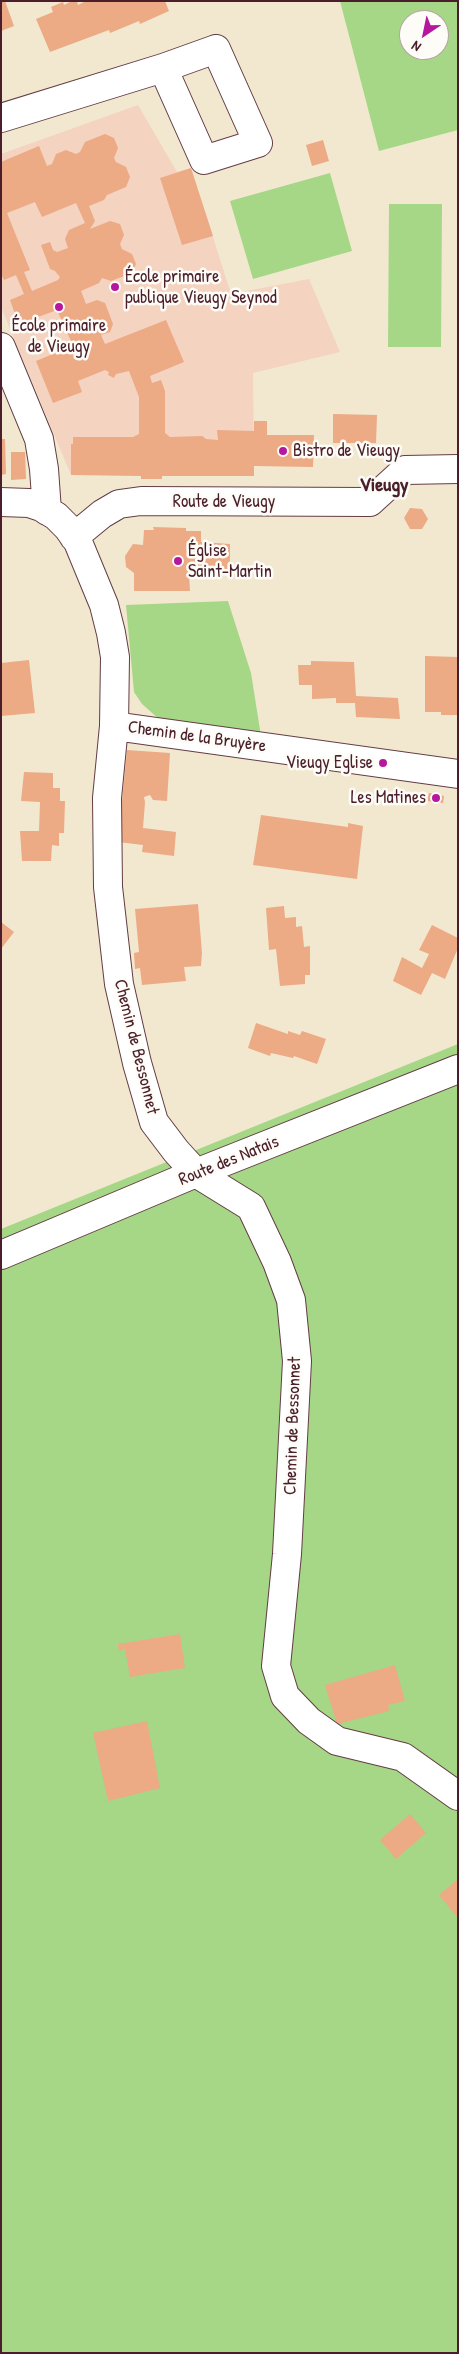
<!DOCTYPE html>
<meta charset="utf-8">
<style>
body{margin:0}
#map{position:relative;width:459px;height:2354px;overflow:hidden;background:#f2e8d0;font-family:"Patrick Hand",sans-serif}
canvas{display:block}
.frame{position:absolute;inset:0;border:2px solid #4a1f2b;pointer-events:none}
.north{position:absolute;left:399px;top:10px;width:50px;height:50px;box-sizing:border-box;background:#fdfcf7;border:1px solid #b5a4a5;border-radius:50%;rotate:214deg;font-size:14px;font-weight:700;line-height:20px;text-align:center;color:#4a1f2b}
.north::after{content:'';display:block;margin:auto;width:18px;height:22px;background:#b5179e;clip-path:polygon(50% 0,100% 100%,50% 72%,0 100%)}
</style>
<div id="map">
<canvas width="459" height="2354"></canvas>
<div class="frame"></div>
<div class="north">N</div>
</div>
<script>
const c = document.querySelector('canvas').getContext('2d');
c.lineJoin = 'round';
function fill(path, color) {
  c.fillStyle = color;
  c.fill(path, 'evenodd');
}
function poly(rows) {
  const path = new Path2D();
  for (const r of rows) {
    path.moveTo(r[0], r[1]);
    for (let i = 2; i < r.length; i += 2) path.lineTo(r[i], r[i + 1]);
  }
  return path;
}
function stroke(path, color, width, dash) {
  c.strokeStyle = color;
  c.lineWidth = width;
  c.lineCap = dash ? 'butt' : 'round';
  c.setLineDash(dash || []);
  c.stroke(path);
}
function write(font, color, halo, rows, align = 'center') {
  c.font = font + ' "Patrick Hand",sans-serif';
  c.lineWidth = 5;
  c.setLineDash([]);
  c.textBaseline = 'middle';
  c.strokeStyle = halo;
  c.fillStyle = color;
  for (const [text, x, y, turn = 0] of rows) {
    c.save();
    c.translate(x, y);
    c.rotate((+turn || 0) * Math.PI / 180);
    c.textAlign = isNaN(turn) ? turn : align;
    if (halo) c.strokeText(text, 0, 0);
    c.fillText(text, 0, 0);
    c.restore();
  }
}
fill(poly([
 [138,105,177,172,191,168,231,294,309,279,340,352,253,373,254,476,71,475,1,307,1,154]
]), '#f4d3c0');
fill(poly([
 [340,1,458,1,458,130,379,151],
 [409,20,439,20,439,50,409,50],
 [330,173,352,251,253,279,230,201],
 [389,204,442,204,441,347,388,347],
 [228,601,251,673,261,736,159,719,142,704,134,692,126,605],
 [458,1044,458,2353,1,2353,1,1229]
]), '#a5d787');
fill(poly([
 [1,1,5,1,14,26,1,31],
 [72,1,77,1,78,5,86,1,165,1,169,11,140,24,139,21,110,33,109,30,50,52,36,19,53,12,51,7,63,2,64,5],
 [105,134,114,138,118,148,114,158,116,162,126,167,130,177,126,187,107,195,104,200,89,206,95,221,90,229,110,221,120,224,124,235,120,244,122,249,132,254,136,264,132,273,111,281,102,278,99,283,81,291,86,304,97,300,105,303,113,324,110,332,101,335,105,344,166,320,184,362,150,376,152,383,161,380,165,391,165,433,170,437,202,436,206,439,218,440,217,430,254,431,254,421,267,421,267,435,314,435,313,467,254,466,254,476,162,476,162,479,141,479,141,476,71,475,71,444,73,444,73,437,133,437,139,434,139,397,129,371,116,374,114,378,108,375,109,372,105,370,78,381,82,392,53,403,36,361,65,349,67,354,75,350,57,310,38,317,30,323,19,325,10,300,24,294,16,275,4,280,1,274,1,162,39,146,47,166,52,164,56,154,66,150,76,154,80,152,85,142],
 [35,202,42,217,76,203,85,223,69,230,65,239,68,248,57,252,53,250,50,242,41,245,50,269,55,271,60,277,58,280,32,291,24,272,30,270,7,213],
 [323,140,329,161,312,166,306,145],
 [191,168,213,236,182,245,160,178],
 [333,414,377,415,376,443,333,443],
 [1,439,5,439,6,474,1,475],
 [11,452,25,452,26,479,11,480],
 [410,508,422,509,428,519,422,529,410,529,404,518],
 [153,527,186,528,186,531,201,531,201,542,230,544,230,575,189,574,190,591,134,591,134,573,126,567,125,556,133,544,143,545,144,530,154,530],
 [425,656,458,657,458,715,441,715,441,712,425,712],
 [29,660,35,713,1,716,1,663],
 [311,661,354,662,356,696,398,698,400,719,356,717,355,703,336,703,336,698,312,699,312,685,299,685,298,665,311,665],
 [127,750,170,753,167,801,153,800,150,795,144,797,145,802,143,828,176,832,174,856,142,852,143,845,118,842],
 [24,772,53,773,53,788,60,788,60,801,65,801,64,833,59,833,59,846,52,845,51,861,22,861,20,831,39,831,40,802,21,801],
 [429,793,444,796,443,803,427,801],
 [261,815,348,827,348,823,363,826,357,879,253,865],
 [198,904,202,953,201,966,184,967,186,981,142,985,140,968,135,969,134,953,139,952,135,909],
 [284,906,285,918,296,917,296,927,302,926,304,947,310,946,310,975,305,975,305,984,280,986,276,949,269,950,266,908],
 [1,922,14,932,1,949],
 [432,925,458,938,458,948,445,979,432,973,421,995,393,981,402,957,422,968,429,954,419,950],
 [256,1023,288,1034,288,1031,300,1035,302,1031,326,1039,317,1064,294,1056,293,1058,271,1053,270,1056,248,1048],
 [180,1634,185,1668,130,1677,125,1649,119,1651,118,1644],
 [395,1665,405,1701,388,1705,389,1711,337,1724,325,1685],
 [147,1721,160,1788,108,1801,93,1733],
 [410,1814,426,1833,396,1859,380,1840],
 [458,1879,458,1918,439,1895]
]), '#ecaa85');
const minor = poly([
 [216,49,258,143,204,160,163,68,216,49],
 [1,118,163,68],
 [1,347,39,439,44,469,47,511],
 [1,502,29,503,41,507,56,516,68,528,78,542,104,605,111,633,115,657,114,726,107,798,108,887,119,984,137,1063,154,1122,176,1151,196,1173,251,1207,277,1262,291,1300,297,1361,287,1554,276,1666,285,1696,309,1721,337,1741,403,1757,458,1796],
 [74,537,102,514,119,504,141,501,370,502,405,470,458,469],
 [114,726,458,774],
 [1,1255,196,1173,458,1069]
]);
stroke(minor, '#633d44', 30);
stroke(minor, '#fff', 28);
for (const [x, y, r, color] of [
 [115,287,5,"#b5179e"],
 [59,307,5,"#b5179e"],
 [283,451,5,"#b5179e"],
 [178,561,5,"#b5179e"],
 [383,763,5,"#b5179e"],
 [436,798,5,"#b5179e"]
]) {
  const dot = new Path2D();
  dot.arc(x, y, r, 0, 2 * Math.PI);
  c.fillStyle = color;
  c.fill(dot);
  stroke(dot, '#fdfcf7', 2);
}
write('18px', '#4a1f2b', '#fdfcf7', [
 ["École primaire",125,277],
 ["publique Vieugy Seynod",125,298],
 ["École primaire",59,326,"center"],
 ["de Vieugy",59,347,"center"],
 ["Bistro de Vieugy",293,451],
 ["Église",188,551],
 ["Saint-Martin",188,572],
 ["Vieugy Eglise",373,763,"right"],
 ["Les Matines",426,798,"right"]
], 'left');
write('18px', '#4a1f2b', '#fdfcf7', [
 ["Route de Vieugy",224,502],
 ["Chemin de la Bruyère",197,737,8],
 ["Chemin de Bessonnet",136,1047,76],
 ["Route des Natais",229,1161,-22],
 ["Chemin de Bessonnet",293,1426,-88]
]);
write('bold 20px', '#4a1f2b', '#fdfcf7', [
 ["Vieugy",384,486]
]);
</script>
